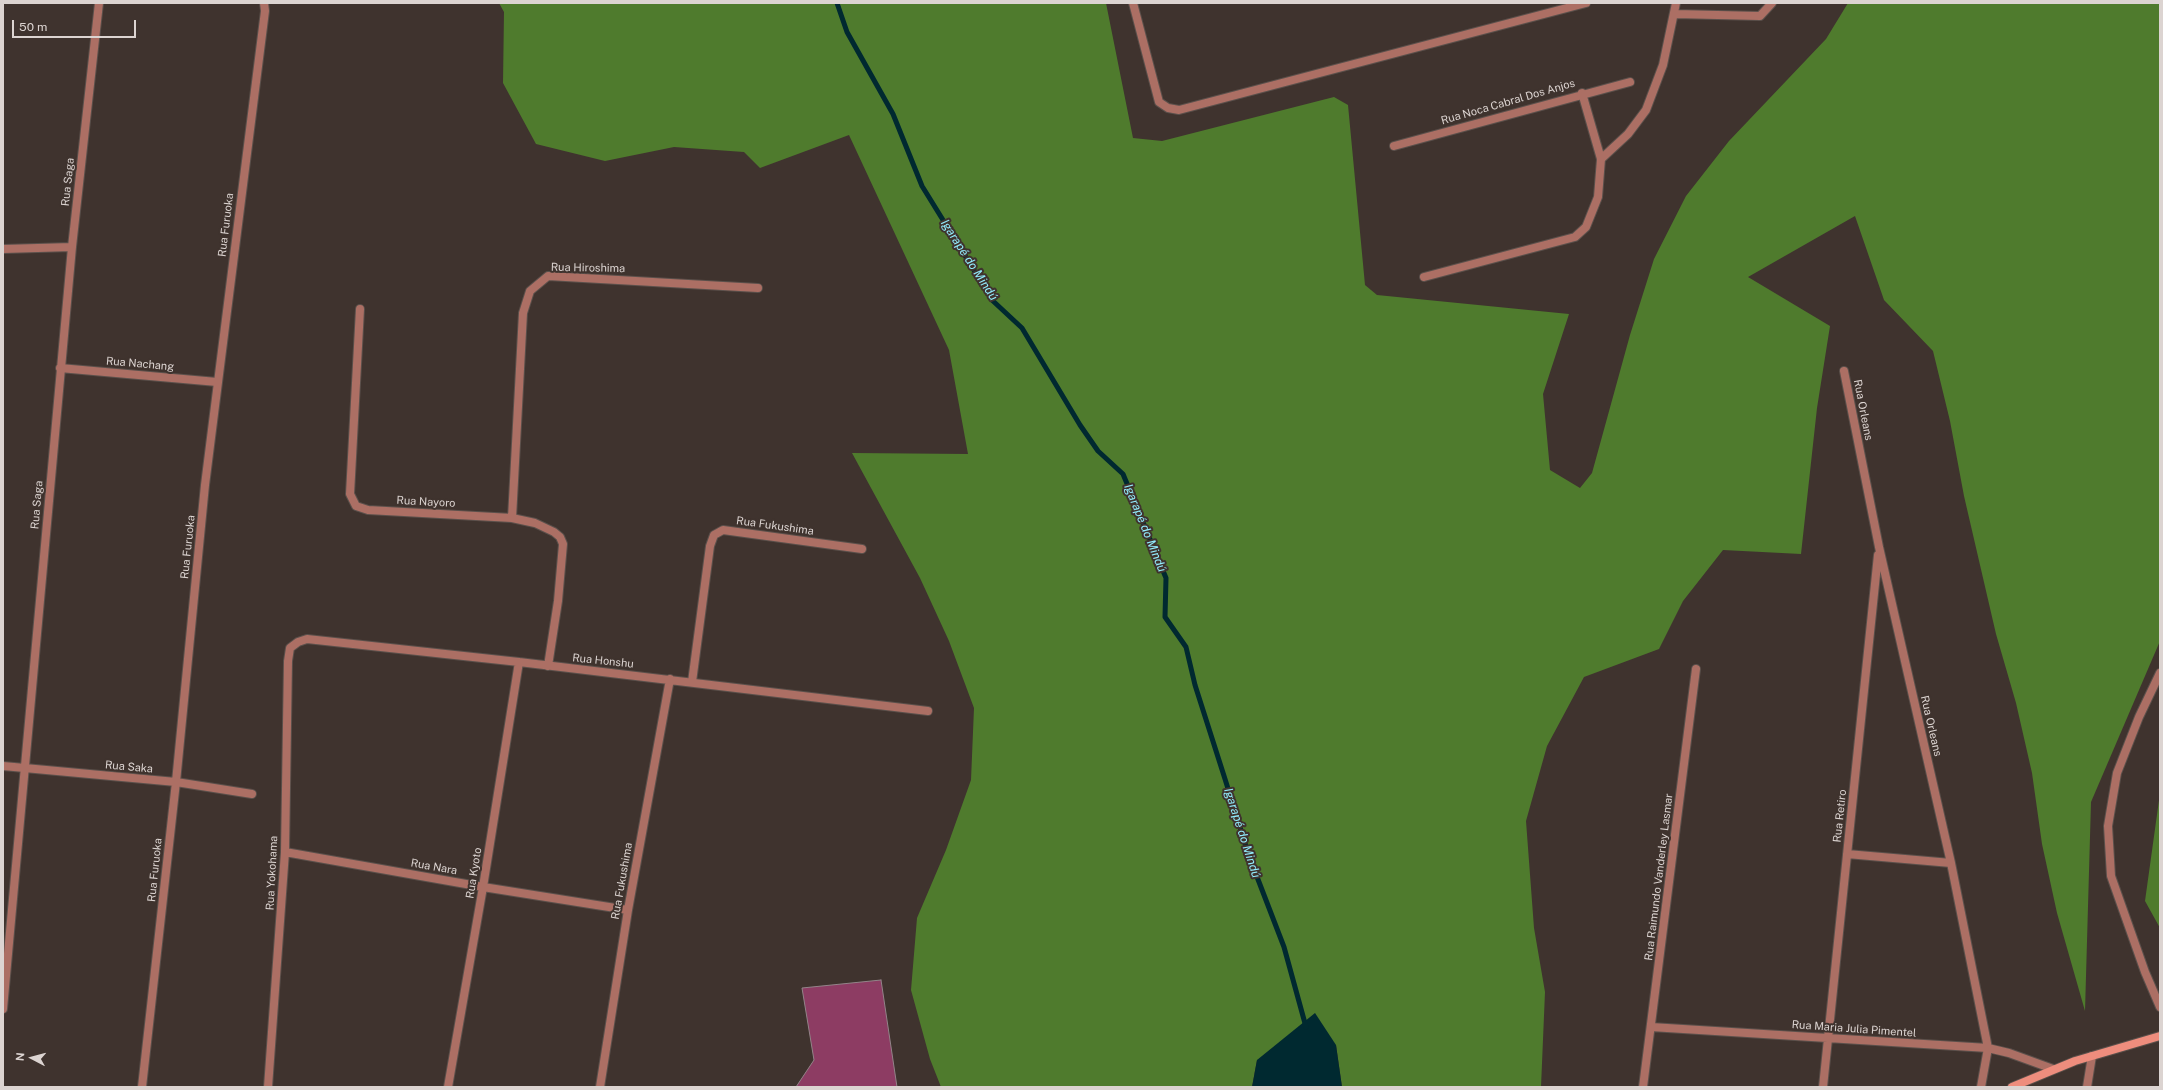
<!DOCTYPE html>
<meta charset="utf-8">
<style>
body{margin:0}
#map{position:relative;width:2163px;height:1090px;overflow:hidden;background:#3f332e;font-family:"Public Sans",sans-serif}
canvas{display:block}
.frame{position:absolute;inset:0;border:4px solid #dcd4d1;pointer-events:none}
.north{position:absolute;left:12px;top:1038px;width:40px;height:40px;-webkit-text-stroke:3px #3f332e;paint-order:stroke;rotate:276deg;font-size:11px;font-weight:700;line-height:16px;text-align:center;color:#dcd4d1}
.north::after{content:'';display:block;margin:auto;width:14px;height:18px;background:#dcd4d1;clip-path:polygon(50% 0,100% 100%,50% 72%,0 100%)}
.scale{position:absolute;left:12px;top:20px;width:124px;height:18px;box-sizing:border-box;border:2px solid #dcd4d1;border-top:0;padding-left:5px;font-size:12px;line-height:14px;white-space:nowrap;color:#dcd4d1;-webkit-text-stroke:3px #3f332e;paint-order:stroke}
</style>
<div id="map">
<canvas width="2163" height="1090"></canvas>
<div class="frame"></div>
<div class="north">N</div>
<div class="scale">50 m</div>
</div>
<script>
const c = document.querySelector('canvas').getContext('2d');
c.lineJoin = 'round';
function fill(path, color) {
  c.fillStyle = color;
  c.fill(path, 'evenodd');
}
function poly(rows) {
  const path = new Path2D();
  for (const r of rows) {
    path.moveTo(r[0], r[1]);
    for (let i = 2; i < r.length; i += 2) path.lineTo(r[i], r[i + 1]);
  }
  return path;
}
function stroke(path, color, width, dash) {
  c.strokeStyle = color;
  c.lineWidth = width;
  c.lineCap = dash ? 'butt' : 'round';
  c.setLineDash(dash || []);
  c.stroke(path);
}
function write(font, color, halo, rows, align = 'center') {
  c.font = font + ' "Public Sans",sans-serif';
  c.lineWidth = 4;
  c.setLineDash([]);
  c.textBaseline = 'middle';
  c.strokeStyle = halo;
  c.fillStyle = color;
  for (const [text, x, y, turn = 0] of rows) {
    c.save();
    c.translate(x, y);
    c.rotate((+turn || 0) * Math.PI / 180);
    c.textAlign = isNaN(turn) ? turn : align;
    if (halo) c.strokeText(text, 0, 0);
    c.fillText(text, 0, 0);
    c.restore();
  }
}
fill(poly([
 [499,3,1106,3,1133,138,1162,141,1334,97,1348,105,1365,285,1377,295,1569,314,1543,394,1550,470,1580,488,1592,473,1630,335,1654,259,1686,196,1729,141,1826,39,1848,3,2160,3,2160,641,2091,802,2085,1011,2057,913,2042,844,2032,773,2016,703,1996,634,1964,496,1950,421,1933,351,1884,300,1855,216,1748,277,1830,326,1817,408,1801,554,1723,550,1683,601,1659,649,1584,677,1547,746,1526,821,1534,928,1545,992,1541,1087,1342,1087,1336,1045,1257,1060,1252,1087,941,1087,930,1059,911,990,917,918,946,850,971,780,974,708,949,641,920,578,852,453,968,454,949,350,849,135,760,168,744,152,674,147,605,161,536,144,503,83,504,12],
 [2160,793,2160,928,2145,901]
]), '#4f7b2d');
fill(poly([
 [1315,1013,1336,1045,1342,1087,1252,1087,1257,1060]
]), '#002930');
stroke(poly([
 [837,3,847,32,893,114,922,186,993,301,1022,328,1080,425,1098,451,1123,474,1166,578,1165,617,1186,647,1195,685,1225,779,1249,856,1284,947,1306,1027]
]), '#002930', 5);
const building = poly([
 [881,980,897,1087,796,1087,814,1060,802,988,881,980]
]);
fill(building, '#8d3c63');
stroke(building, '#938489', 1);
const service = poly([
 [2160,673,2139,717,2117,773,2108,826,2111,876,2145,972,2160,1007],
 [2087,1087,2092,1056]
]);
const minor = poly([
 [1133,3,1159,102,1168,108,1179,110,1586,3],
 [1675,14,1760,16,1772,3],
 [1394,146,1630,82],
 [1601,159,1628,134,1646,110,1663,65,1676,3],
 [3,249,72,247],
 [1424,277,1575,237,1586,227,1598,197,1601,159,1582,93],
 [360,309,350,494,356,506,368,510,512,518,535,523,554,532,560,537,563,544,558,601,548,666],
 [60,368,217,382],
 [1844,371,1879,547,1951,863,1988,1048,1981,1087],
 [512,518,523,313,530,291,548,276,758,288],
 [692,682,710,546,714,535,723,530,862,549],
 [3,766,176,782,252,794],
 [285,852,483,887,628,910],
 [1847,854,1951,863],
 [3,1009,72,247,99,3],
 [1651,1027,1988,1048,2009,1053,2053,1069],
 [142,1087,176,782,205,485,265,11,264,3],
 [268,1087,285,852,288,661,290,648,298,642,307,639,519,662,928,711],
 [448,1087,483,887,519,662],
 [600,1087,628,910,670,679],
 [1643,1087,1696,669],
 [1823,1087,1878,555]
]);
const secondary = poly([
 [2012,1087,2075,1061,2160,1036]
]);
stroke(service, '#5b504b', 10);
stroke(minor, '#5b504b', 10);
stroke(secondary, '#5b504b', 10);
stroke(service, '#ac6f64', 8);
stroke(minor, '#ac6f64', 8);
stroke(secondary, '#ee8d7d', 8);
write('11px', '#dcd4d1', '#3f332e', [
 ["Rua Noca Cabral Dos Anjos",1508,102,-16],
 ["Rua Saga",68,182,-84],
 ["Rua Furuoka",226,225,-83],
 ["Rua Hiroshima",588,268,1],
 ["Rua Nachang",140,364,5],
 ["Rua Orleans",1863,410,79],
 ["Rua Nayoro",426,502,3],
 ["Rua Saga",37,505,-85],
 ["Rua Fukushima",775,526,8],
 ["Rua Furuoka",188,547,-84],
 ["Rua Honshu",603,661,6],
 ["Rua Orleans",1931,726,77],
 ["Rua Saka",129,767,5],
 ["Rua Retiro",1840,816,-84],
 ["Rua Nara",434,867,10],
 ["Rua Furuoka",155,870,-84],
 ["Rua Yokohama",272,873,-87],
 ["Rua Kyoto",474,873,-81],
 ["Rua Raimundo Vanderley Lasmar",1659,877,-83],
 ["Rua Fukushima",622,881,-80],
 ["Rua Maria Julia Pimentel",1854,1029,4]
]);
write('italic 12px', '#93edfe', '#3f332e', [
 ["Igarapé do Mindú",969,260,57],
 ["Igarapé do Mindú",1145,528,68],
 ["Igarapé do Mindú",1242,833,72]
]);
</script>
